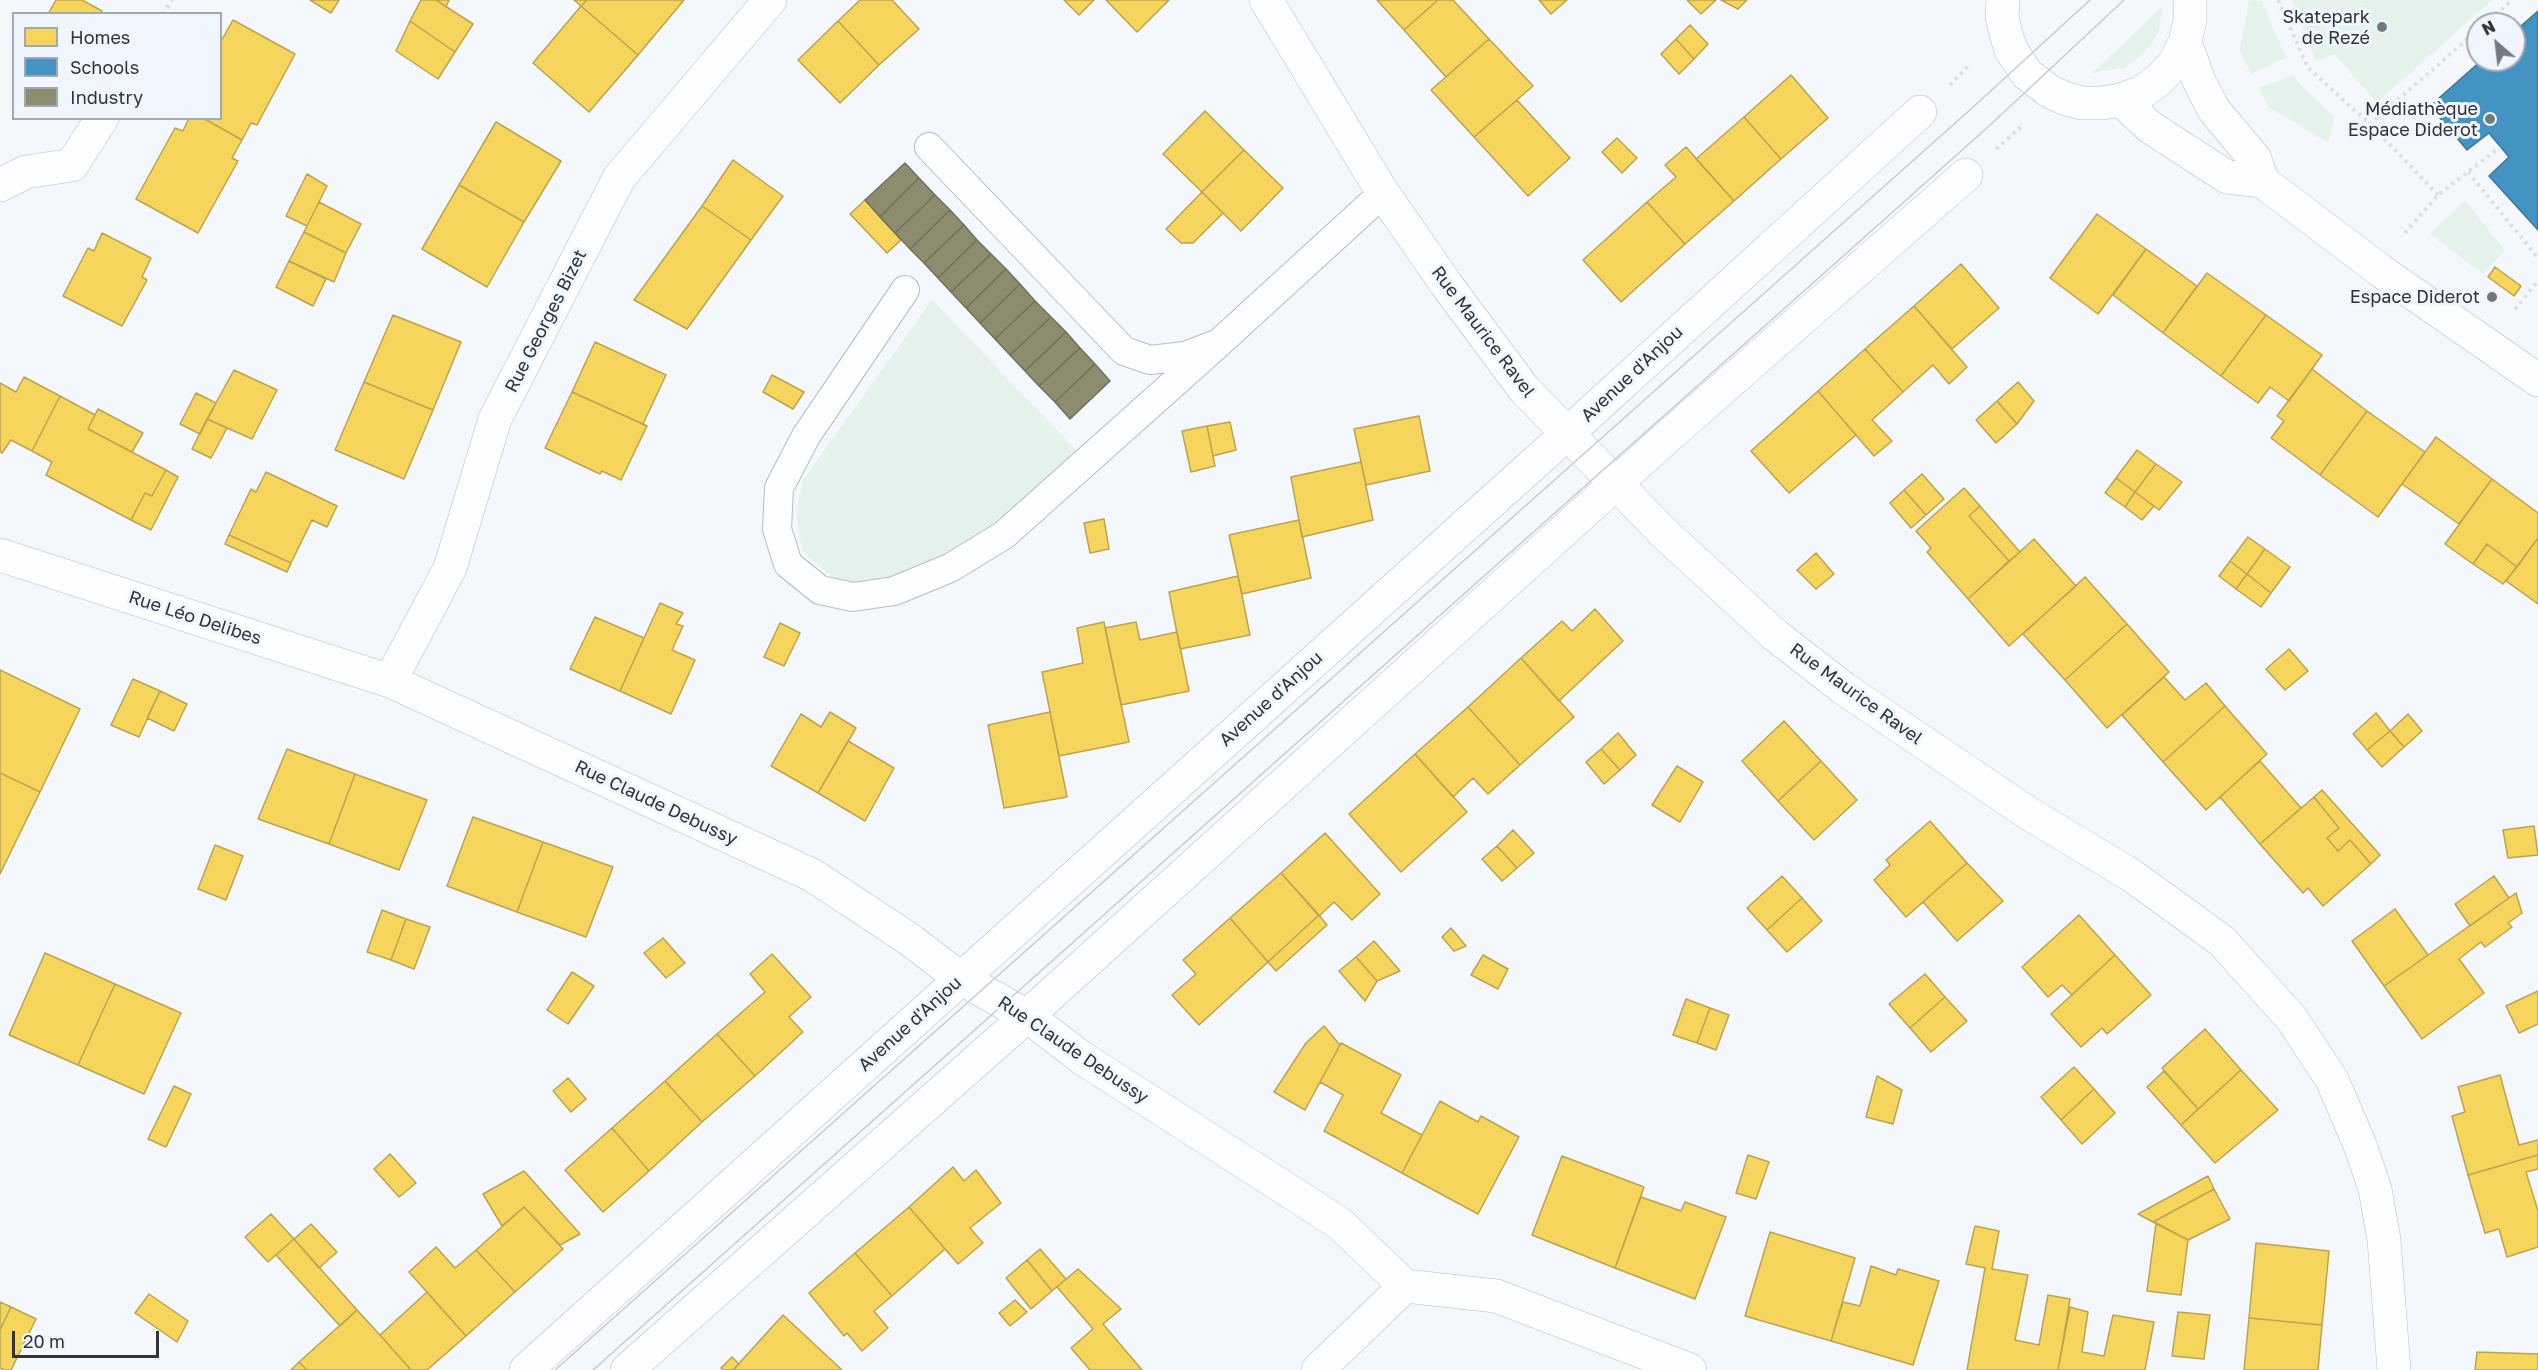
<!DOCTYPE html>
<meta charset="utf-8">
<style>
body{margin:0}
#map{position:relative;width:2538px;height:1370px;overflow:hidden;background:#f4f7fc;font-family:"Golos Text",sans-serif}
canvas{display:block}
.legend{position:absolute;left:12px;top:12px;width:210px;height:108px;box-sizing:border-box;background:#f0f6ff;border:2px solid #a4a8af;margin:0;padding:8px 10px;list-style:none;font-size:18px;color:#313337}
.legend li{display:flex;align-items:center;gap:12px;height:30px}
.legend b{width:30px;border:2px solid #a4a8af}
.north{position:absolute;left:2466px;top:12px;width:60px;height:60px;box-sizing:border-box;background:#f0f6ff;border:2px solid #a4a8af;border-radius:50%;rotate:332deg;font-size:16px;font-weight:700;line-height:24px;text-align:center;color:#313337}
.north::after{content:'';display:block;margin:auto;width:21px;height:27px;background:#75787c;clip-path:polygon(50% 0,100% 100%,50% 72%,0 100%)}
.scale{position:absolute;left:12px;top:1331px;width:147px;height:27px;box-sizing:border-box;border:3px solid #313337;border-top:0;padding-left:8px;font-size:18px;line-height:21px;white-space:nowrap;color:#313337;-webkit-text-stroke:4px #f0f6ff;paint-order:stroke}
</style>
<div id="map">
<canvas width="2538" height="1370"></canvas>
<ul class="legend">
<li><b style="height:16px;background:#f6d55c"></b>Homes</li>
<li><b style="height:16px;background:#4393c3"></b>Schools</li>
<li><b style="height:16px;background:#8c8c6e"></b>Industry</li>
</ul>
<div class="north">N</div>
<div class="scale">20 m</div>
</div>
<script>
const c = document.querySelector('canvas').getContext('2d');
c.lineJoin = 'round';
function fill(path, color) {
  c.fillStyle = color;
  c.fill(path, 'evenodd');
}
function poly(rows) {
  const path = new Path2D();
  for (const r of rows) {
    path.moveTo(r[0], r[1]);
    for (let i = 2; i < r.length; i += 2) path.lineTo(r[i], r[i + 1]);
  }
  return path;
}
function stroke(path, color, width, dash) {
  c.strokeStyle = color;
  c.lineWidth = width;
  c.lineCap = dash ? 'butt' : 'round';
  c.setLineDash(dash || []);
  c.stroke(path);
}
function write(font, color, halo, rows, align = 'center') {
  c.font = font + ' "Golos Text",sans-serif';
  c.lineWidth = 6;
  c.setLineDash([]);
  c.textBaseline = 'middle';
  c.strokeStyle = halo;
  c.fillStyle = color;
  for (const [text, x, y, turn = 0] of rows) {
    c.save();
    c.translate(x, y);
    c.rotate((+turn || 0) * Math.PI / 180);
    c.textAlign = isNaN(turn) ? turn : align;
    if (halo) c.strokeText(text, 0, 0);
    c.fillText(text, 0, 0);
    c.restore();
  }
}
fill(poly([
 [2249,0,2262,1,2286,58,2251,74,2240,50],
 [2292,0,2492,0,2377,103,2334,54,2316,61],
 [2163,6,2158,32,2150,46,2138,59,2123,68,2092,73],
 [2294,75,2297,81,2335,117,2328,143,2269,107,2259,88],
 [2465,201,2505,250,2483,274,2430,234],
 [932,300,1077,451,988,530,937,559,887,578,852,583,829,575,802,550,796,515,803,480]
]), '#e5f2eb');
const homes = poly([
 [56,0,82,0,102,11,101,14,48,14,56,0],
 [310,0,339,0,331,13,310,0],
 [421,0,436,0,473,24,455,52,410,21,421,0],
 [436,0,449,0,446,7,436,0],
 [574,0,587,0,581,6,574,0],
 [587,0,684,0,638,55,581,6,587,0],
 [860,0,892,0,919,29,879,65,838,21,860,0],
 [1064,0,1094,0,1079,15,1064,0],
 [1106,0,1169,0,1137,32,1106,0],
 [1377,0,1438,0,1404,30,1377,0],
 [1438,0,1453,0,1489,39,1446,77,1404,30,1438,0],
 [1539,0,1567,0,1551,14,1539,0],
 [1687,0,1716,0,1701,14,1687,0],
 [1721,0,1747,0,1738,9,1721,0],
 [581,6,638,55,589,112,533,63,581,6],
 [233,20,295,54,257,125,251,123,242,140,203,118,220,118,220,43,233,20],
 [410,21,455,52,438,79,396,51,410,21],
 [838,21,879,65,840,103,798,60,838,21],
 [1690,25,1708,44,1694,59,1676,39,1690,25],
 [1489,39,1533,86,1474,137,1431,90,1489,39],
 [1676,39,1694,59,1679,74,1661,54,1676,39],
 [1791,75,1828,118,1781,159,1744,117,1791,75],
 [1517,100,1570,158,1528,196,1474,137,1517,100],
 [1205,111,1244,150,1202,192,1163,154,1205,111],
 [1744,117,1781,159,1734,201,1696,159,1744,117],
 [189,118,203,118,242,140,232,158,238,161,198,233,136,199,175,128,183,131,189,118],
 [496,122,561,161,524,222,459,185,496,122],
 [1617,138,1637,158,1622,173,1602,152,1617,138],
 [1686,147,1734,201,1685,244,1647,202,1676,177,1665,165,1686,147],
 [1244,150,1283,188,1241,231,1202,192,1244,150],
 [733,160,783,196,751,240,702,206,733,160],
 [307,174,327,186,307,226,286,216,307,174],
 [459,185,524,222,487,287,422,249,459,185],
 [1202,192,1223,213,1193,243,1181,243,1166,229,1202,192],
 [865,200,901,240,887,253,850,214,865,200],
 [319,202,361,224,346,253,304,232,319,202],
 [1647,202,1685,244,1621,302,1583,260,1647,202],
 [702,206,751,240,687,329,634,300,702,206],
 [2097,214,2146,249,2098,314,2050,278,2097,214],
 [304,232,346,253,334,282,289,261,304,232],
 [102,233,151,258,142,277,147,280,122,326,63,296,88,248,94,251,102,233],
 [2146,249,2197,286,2163,333,2113,295,2146,249],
 [289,261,326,279,313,306,276,287,289,261],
 [1961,264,1999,308,1952,349,1914,306,1961,264],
 [2495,267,2521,286,2514,296,2488,277,2495,267],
 [2207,273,2266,315,2221,376,2163,333,2207,273],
 [1914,306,1967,367,1949,384,1933,365,1903,392,1865,349,1914,306],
 [393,315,461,342,433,410,364,382,393,315],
 [2266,315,2322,355,2289,401,2270,387,2258,403,2221,376,2266,315],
 [595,342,666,375,643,424,572,392,595,342],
 [1865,349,1903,392,1872,420,1892,441,1874,456,1818,391,1865,349],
 [2312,369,2367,411,2320,475,2271,438,2284,421,2277,416,2312,369],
 [234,370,277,390,252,439,207,419,234,370],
 [772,375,804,392,793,409,763,392,772,375],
 [24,377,60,396,32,451,11,440,2,453,0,452,0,383,16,392,24,377],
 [364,382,433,410,404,479,335,450,364,382],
 [2018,382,2034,401,2017,424,1997,401,2018,382],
 [1818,391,1856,435,1789,493,1751,451,1818,391],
 [572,392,647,426,621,480,602,471,600,474,545,448,572,392],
 [196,393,216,403,200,434,180,424,196,393],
 [60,396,95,415,88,429,166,470,152,496,145,493,131,520,46,475,52,462,32,451,60,396],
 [1997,401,2017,424,1996,443,1976,420,1997,401],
 [98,409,143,433,132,452,88,429,98,409],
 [2367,411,2425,452,2378,517,2320,475,2367,411],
 [1419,416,1430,471,1366,485,1354,429,1419,416],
 [207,419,227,428,211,458,192,449,207,419],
 [1230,422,1236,450,1213,456,1207,426,1230,422],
 [1207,426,1215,466,1191,472,1182,431,1207,426],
 [2436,437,2492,479,2459,524,2402,484,2436,437],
 [2137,450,2156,464,2135,492,2116,478,2137,450],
 [1361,462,1373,520,1302,537,1291,477,1361,462],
 [2156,464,2182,482,2159,510,2135,492,2156,464],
 [166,470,178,477,151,530,131,520,145,493,152,496,166,470],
 [266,472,337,506,327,527,312,520,291,563,229,535,251,489,256,492,266,472],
 [1922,474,1944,499,1926,515,1904,490,1922,474],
 [2116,478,2135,492,2125,507,2105,493,2116,478],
 [2492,479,2538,513,2538,538,2517,567,2487,544,2473,564,2445,544,2492,479],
 [1964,488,1980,506,1969,516,2009,561,1968,599,1927,552,1931,548,1916,531,1964,488],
 [1904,490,1926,515,1911,528,1890,503,1904,490],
 [2135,492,2154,506,2142,520,2125,507,2135,492],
 [1980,506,2020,552,2009,561,1969,516,1980,506],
 [1104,519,1109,549,1090,553,1084,523,1104,519],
 [1299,520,1311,578,1242,594,1229,535,1299,520],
 [229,535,291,563,287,572,225,544,229,535],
 [2248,537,2265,549,2247,574,2230,561,2248,537],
 [2538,538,2538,604,2506,581,2538,538],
 [2034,539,2076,586,2009,646,1968,599,2034,539],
 [2487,544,2517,567,2503,584,2473,564,2487,544],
 [2265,549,2290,567,2271,593,2247,574,2265,549],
 [1816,553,1834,574,1816,589,1797,570,1816,553],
 [2230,561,2247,574,2236,589,2219,576,2230,561],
 [2247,574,2271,593,2261,607,2236,589,2247,574],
 [1238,576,1250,635,1180,649,1169,592,1238,576],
 [2085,577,2127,624,2065,680,2023,634,2085,577],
 [660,603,683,613,676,624,683,626,672,650,695,660,671,714,620,691,660,603],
 [1595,609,1623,641,1559,701,1521,658,1562,621,1572,631,1595,609],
 [595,617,644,638,620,691,570,669,595,617],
 [1104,622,1129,742,1059,756,1042,672,1083,663,1077,628,1104,622],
 [1136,622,1140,640,1177,632,1189,691,1121,705,1105,628,1136,622],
 [780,623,800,633,784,666,764,657,780,623],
 [2127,624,2169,672,2107,728,2065,680,2127,624],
 [2289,649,2308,671,2285,690,2266,669,2289,649],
 [1521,658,1574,717,1520,765,1468,707,1521,658],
 [0,670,80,709,40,792,0,773,0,670],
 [2164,677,2185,700,2206,683,2225,706,2163,762,2122,715,2164,677],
 [133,679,160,691,139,737,111,725,133,679],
 [160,691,187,704,174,731,147,718,160,691],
 [2225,706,2267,754,2206,810,2163,762,2225,706],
 [1468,707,1520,765,1488,794,1473,778,1453,797,1415,754,1468,707],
 [830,712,856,728,818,793,771,766,801,714,821,727,830,712],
 [1050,712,1067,797,1004,808,988,725,1050,712],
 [2376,713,2390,731,2367,750,2353,734,2376,713],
 [2408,714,2422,731,2404,747,2390,731,2408,714],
 [1784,721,1821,761,1778,801,1742,761,1784,721],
 [2390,731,2404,747,2382,767,2367,750,2390,731],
 [1618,733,1636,755,1620,770,1601,749,1618,733],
 [848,741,894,768,865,821,818,793,848,741],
 [287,749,355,774,329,844,258,819,287,749],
 [1601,749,1620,770,1604,784,1586,762,1601,749],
 [1415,754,1467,812,1401,872,1349,814,1415,754],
 [1821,761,1857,800,1814,840,1778,801,1821,761],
 [2260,761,2301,808,2260,844,2220,797,2260,761],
 [1677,766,1703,782,1680,822,1652,805,1677,766],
 [0,773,40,792,0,874,0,773],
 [355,774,427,800,399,870,329,844,355,774],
 [2322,790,2380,855,2371,864,2350,840,2338,851,2327,838,2339,828,2314,797,2322,790],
 [2314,797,2339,828,2327,838,2338,851,2350,840,2371,864,2323,906,2308,888,2303,893,2260,844,2314,797],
 [473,817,543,842,517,912,447,886,473,817],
 [1930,821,1967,863,1906,917,1874,880,1890,865,1886,860,1930,821],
 [2534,826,2538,855,2508,858,2503,830,2534,826],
 [1513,830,1534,853,1517,868,1497,846,1513,830],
 [1325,833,1380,894,1352,920,1334,902,1319,916,1281,873,1325,833],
 [543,842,613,867,586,937,517,912,543,842],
 [215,845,243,856,226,900,198,889,215,845],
 [1497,846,1517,868,1502,881,1482,859,1497,846],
 [1967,863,2003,901,1957,941,1923,902,1967,863],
 [1281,873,1319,915,1268,962,1230,918,1281,873],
 [1782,876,1802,898,1767,930,1747,908,1782,876],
 [2494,876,2509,898,2470,926,2455,904,2494,876],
 [2516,893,2522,913,2508,923,2512,927,2485,947,2481,942,2459,959,2484,993,2422,1039,2384,986,2516,893],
 [1802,898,1822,921,1787,952,1767,930,1802,898],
 [2395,909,2428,955,2384,986,2352,941,2395,909],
 [382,910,406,919,391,960,367,952,382,910],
 [1319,915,1327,925,1276,971,1268,962,1319,915],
 [2079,915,2115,955,2072,995,2062,985,2048,997,2022,967,2079,915],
 [1230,918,1268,962,1199,1025,1172,995,1196,974,1183,960,1230,918],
 [406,919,430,927,414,969,391,960,406,919],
 [1451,928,1466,946,1454,951,1442,937,1451,928],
 [663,938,685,963,666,978,644,953,663,938],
 [1374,941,1400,971,1377,981,1356,957,1374,941],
 [45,953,115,984,78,1065,9,1035,45,953],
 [772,954,811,997,789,1017,803,1032,755,1076,717,1034,765,992,750,974,772,954],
 [1483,955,1508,969,1498,989,1471,975,1483,955],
 [2115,955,2151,995,2107,1034,2102,1028,2081,1047,2051,1014,2115,955],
 [1356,957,1377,981,1365,1001,1339,971,1356,957],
 [572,972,594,986,568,1024,547,1010,572,972],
 [1925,974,1945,997,1910,1028,1889,1004,1925,974],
 [115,984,181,1013,144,1094,78,1065,115,984],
 [2538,991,2538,1024,2519,1033,2506,1006,2538,991],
 [1945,997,1967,1021,1931,1052,1910,1028,1945,997],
 [1686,999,1710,1008,1697,1043,1673,1035,1686,999],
 [1710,1008,1729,1015,1716,1050,1697,1043,1710,1008],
 [1324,1026,1340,1045,1305,1110,1274,1092,1306,1043,1324,1026],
 [2205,1029,2241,1070,2198,1109,2162,1068,2205,1029],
 [717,1034,755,1076,702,1122,665,1081,717,1034],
 [1341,1043,1401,1075,1381,1113,1422,1135,1402,1173,1324,1131,1343,1095,1320,1082,1341,1043],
 [2074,1067,2094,1089,2061,1120,2041,1097,2074,1067],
 [2241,1070,2278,1110,2215,1163,2181,1125,2241,1070],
 [2164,1071,2198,1109,2181,1125,2147,1087,2164,1071],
 [2500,1075,2519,1145,2538,1140,2538,1155,2468,1175,2452,1116,2465,1112,2458,1087,2500,1075],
 [1877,1076,1902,1090,1893,1124,1866,1117,1877,1076],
 [568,1078,586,1099,571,1112,553,1091,568,1078],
 [665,1081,702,1122,649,1171,612,1128,665,1081],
 [174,1086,191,1094,166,1147,148,1139,174,1086],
 [2094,1089,2115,1113,2082,1144,2061,1120,2094,1089],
 [1440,1101,1478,1122,1481,1116,1519,1137,1478,1214,1402,1173,1440,1101],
 [612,1128,649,1171,603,1212,565,1170,612,1128],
 [390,1154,416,1183,399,1197,374,1169,390,1154],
 [1748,1155,1769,1162,1756,1199,1736,1193,1748,1155],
 [2538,1155,2538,1169,2526,1172,2538,1211,2538,1247,2507,1257,2499,1229,2485,1233,2468,1175,2538,1155],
 [1562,1156,1644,1187,1615,1268,1532,1235,1562,1156],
 [953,1167,964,1181,976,1170,1001,1203,970,1228,983,1243,958,1264,909,1207,953,1167],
 [524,1171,580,1234,560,1245,524,1207,502,1226,483,1194,524,1171],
 [2208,1176,2214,1189,2153,1222,2138,1214,2208,1176],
 [2214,1189,2230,1219,2188,1240,2153,1222,2214,1189],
 [1641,1197,1681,1211,1685,1202,1726,1217,1695,1299,1615,1268,1641,1197],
 [524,1207,563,1249,515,1292,476,1250,524,1207],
 [909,1207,945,1249,892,1296,855,1253,909,1207],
 [271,1214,294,1239,268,1262,245,1237,271,1214],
 [2156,1223,2188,1240,2181,1295,2147,1291,2156,1223],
 [311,1224,337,1252,319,1268,294,1239,311,1224],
 [1975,1226,1999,1231,1992,1269,2028,1275,2015,1340,2039,1345,2048,1295,2070,1299,2058,1370,1967,1370,1985,1268,1966,1264,1975,1226],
 [1770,1232,1855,1258,1831,1341,1745,1316,1770,1232],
 [294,1239,357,1310,340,1326,276,1255,294,1239],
 [2256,1243,2329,1251,2322,1325,2249,1318,2256,1243],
 [436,1247,455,1268,476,1250,515,1292,466,1336,409,1272,436,1247],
 [1040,1249,1066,1279,1052,1291,1027,1260,1040,1249],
 [855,1253,892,1296,874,1311,888,1328,862,1351,847,1333,844,1336,809,1293,855,1253],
 [1027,1260,1052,1291,1031,1309,1006,1278,1027,1260],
 [1871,1266,1896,1275,1898,1269,1939,1281,1913,1365,1831,1341,1843,1302,1860,1306,1871,1266],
 [1078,1269,1121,1309,1103,1324,1142,1370,1090,1370,1071,1348,1093,1329,1057,1287,1078,1269],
 [427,1292,466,1336,427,1370,411,1370,380,1335,427,1292],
 [149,1294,188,1321,177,1342,135,1313,149,1294],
 [1015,1300,1027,1312,1010,1326,999,1313,1015,1300],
 [0,1302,11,1307,0,1330,0,1302],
 [11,1307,36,1319,11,1370,4,1370,0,1368,0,1330,11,1307],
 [2070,1307,2088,1312,2082,1352,2104,1356,2113,1315,2154,1322,2145,1370,2058,1370,2070,1307],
 [357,1310,380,1335,411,1370,307,1370,299,1362,357,1310],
 [2178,1312,2210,1315,2204,1359,2172,1356,2178,1312],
 [783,1315,842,1370,733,1370,783,1315],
 [2249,1318,2322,1325,2318,1370,2244,1370,2249,1318],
 [2477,1352,2538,1354,2538,1370,2475,1370,2477,1352],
 [732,1357,739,1364,733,1370,723,1370,721,1368,732,1357],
 [299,1362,307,1370,291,1370,299,1362]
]);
fill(homes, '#f6d55c');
stroke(homes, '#bba451', 1.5);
const schools = poly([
 [2538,11,2538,230,2489,176,2509,157,2489,133,2467,150,2430,106,2482,60,2514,60,2514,32,2538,11]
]);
fill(schools, '#4393c3');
stroke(schools, '#3e7699', 1.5);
const industry = poly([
 [905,163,919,178,880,217,865,200,905,163],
 [919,178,935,195,895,233,880,217,919,178],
 [935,195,950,210,910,249,895,233,935,195],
 [950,210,964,225,924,263,910,249,950,210],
 [964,225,977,240,938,278,924,263,964,225],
 [977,240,991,254,951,292,938,278,977,240],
 [991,254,1006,269,966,308,951,292,991,254],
 [1006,269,1020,284,980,323,966,308,1006,269],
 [1020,284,1035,301,995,339,980,323,1020,284],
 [1035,301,1051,317,1010,355,995,339,1035,301],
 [1051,317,1066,332,1025,371,1010,355,1051,317],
 [1066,332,1080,348,1039,386,1025,371,1066,332],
 [1080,348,1095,364,1055,402,1039,386,1080,348],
 [1095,364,1110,381,1070,419,1055,402,1095,364]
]);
fill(industry, '#8c8c6e');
stroke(industry, '#71715e', 1.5);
const lane = poly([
 [929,147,1124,351,1150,360,1185,356,1219,343,1383,193],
 [905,290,806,436,779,488,777,529,788,564,820,590,853,597,894,591,950,568,1004,535,1219,343]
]);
const street = poly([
 [1266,0,1383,193,1446,284,1524,389,1665,534,1775,635,1843,688,2028,813,2131,875,2222,941,2292,1019,2332,1080,2360,1145,2375,1189,2384,1240,2394,1370],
 [2003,0,2002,17,2006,34,2011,50,2027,74,2049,91,2064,98,2082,103,2102,103,2121,100,2142,92,2160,79,2175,62,2185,42,2190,20,2190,0],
 [2185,42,2199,81,2214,110,2255,159,2262,181],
 [2121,100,2150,127,2227,177,2262,181,2381,271,2538,380],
 [0,185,26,172,72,165,102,118],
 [0,555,390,681,812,875,909,939,960,978,1027,1016,1082,1058,1339,1223,1405,1286,1496,1296,1690,1370],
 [390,681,450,568,495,419,619,178,770,0],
 [526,1370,1568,433,1920,112],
 [627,1370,1027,1016,1664,440,1966,175],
 [1318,1370,1405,1286]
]);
stroke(lane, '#b9bcc0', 30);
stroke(street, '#b9bcc0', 34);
stroke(poly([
 [2278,0,2308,68,2370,124],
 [163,14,172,0],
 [2484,24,2512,0],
 [1950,85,1970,64],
 [1996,149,2024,124],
 [2468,172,2538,258],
 [2438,195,2370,124,2478,30],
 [2405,233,2438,195,2500,147],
 [2515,309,2538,281]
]), '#dedfe1', 4, [3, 4.5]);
stroke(lane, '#fdfeff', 28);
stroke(street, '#fdfeff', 33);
stroke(poly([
 [555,1370,1971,109,2090,0],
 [593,1370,1988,127,2124,0]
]), '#cacacc', 1.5);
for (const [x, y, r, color] of [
 [2382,27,6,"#75787c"],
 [2490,119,6,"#75787c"],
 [2492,297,6,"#75787c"]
]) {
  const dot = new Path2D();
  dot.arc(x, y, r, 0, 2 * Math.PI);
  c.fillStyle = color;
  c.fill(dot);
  stroke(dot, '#f0f6ff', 2);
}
write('18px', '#313337', '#f0f6ff', [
 ["Skatepark",2370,17],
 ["de Rezé",2370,38],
 ["Médiathèque",2478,109],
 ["Espace Diderot",2478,130],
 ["Espace Diderot",2480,297]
], 'right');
write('18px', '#313337', '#f0f6ff', [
 ["Rue Georges Bizet",546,321,-63],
 ["Rue Maurice Ravel",1483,332,53],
 ["Avenue d'Anjou",1632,374,-43],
 ["Rue Léo Delibes",195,618,18],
 ["Rue Maurice Ravel",1856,694,36],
 ["Avenue d'Anjou",1271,699,-42],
 ["Rue Claude Debussy",656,803,25],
 ["Avenue d'Anjou",910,1024,-42],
 ["Rue Claude Debussy",1073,1050,34]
]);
</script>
